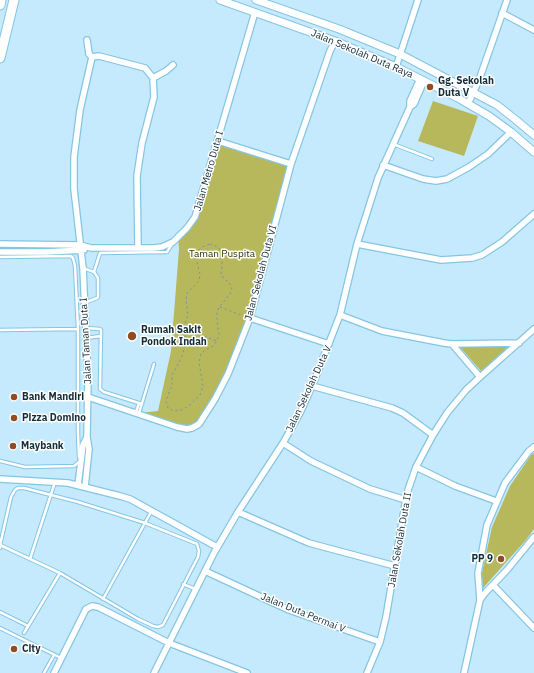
<!DOCTYPE html>
<style>
body{margin:0}
canvas{display:block;background:#c5eafd}
</style>
<canvas width="534" height="673"></canvas>
<script>
const c = document.querySelector('canvas').getContext('2d');
c.lineJoin = 'round';
function fill(path, color) {
  c.fillStyle = color;
  c.fill(path, 'evenodd');
}
function poly(rows) {
  const path = new Path2D();
  for (const r of rows) {
    path.moveTo(r[0], r[1]);
    for (let i = 2; i < r.length; i += 2) path.lineTo(r[i], r[i + 1]);
  }
  return path;
}
function stroke(path, color, width, dash) {
  c.strokeStyle = color;
  c.lineWidth = width;
  c.lineCap = dash ? 'butt' : 'round';
  c.setLineDash(dash || []);
  c.stroke(path);
}
function write(font, color, halo, rows, align = 'center') {
  c.font = font + ' "IBM Plex Sans",sans-serif';
  c.lineWidth = 3;
  c.setLineDash([]);
  c.textBaseline = 'middle';
  c.strokeStyle = halo;
  c.fillStyle = color;
  for (const [text, x, y, turn = 0] of rows) {
    c.save();
    c.translate(x, y);
    c.rotate((+turn || 0) * Math.PI / 180);
    c.textAlign = isNaN(turn) ? turn : align;
    if (halo) c.strokeText(text, 0, 0);
    c.fillText(text, 0, 0);
    c.restore();
  }
}
fill(poly([
 [433,101,478,116,464,156,418,141],
 [217,139,292,163,250,315,227,373,199,423,178,427,139,413,158,411,171,351,179,249,178,236,192,220],
 [459,346,509,346,481,371],
 [534,453,534,529,526,540,483,588,482,573,492,527,510,486,531,455]
]), '#b6b85b');
const service = poly([
 [393,144,432,159],
 [0,257,71,256,73,258,75,266,78,329,78,434,79,457],
 [83,268,94,272,98,278,98,297,97,298,84,303],
 [94,272,100,253,167,252,172,244],
 [86,328,100,329,101,330,100,389,104,392,142,404],
 [0,330,78,329],
 [86,338,101,336],
 [136,412,139,403],
 [139,413,154,364],
 [0,461,25,467,74,466,79,462],
 [0,545,60,573,138,619,153,626,158,627,163,625,198,557,199,551,197,544,145,523,78,502,24,488,18,488,15,490,11,497,0,545,0,548],
 [30,559,55,482],
 [183,584,195,589],
 [103,599,151,512],
 [0,612,28,626],
 [0,628,61,658],
 [24,633,60,573],
 [44,673,54,655]
]);
const minor = poly([
 [502,13,534,30],
 [87,40,89,54,92,57],
 [396,67,418,0],
 [153,78,166,71,173,65],
 [468,104,479,80,507,0],
 [410,107,414,104,424,81],
 [218,141,291,164],
 [383,165,423,179,436,181,447,179,469,167,488,154,511,132],
 [0,244,80,245,91,248,154,248,162,247,173,242,187,228,195,217,255,12],
 [357,244,441,260,472,258,482,255,502,242,534,214],
 [0,252,46,252,84,250],
 [340,315,382,331,444,343,452,344,519,343],
 [250,318,329,344],
 [452,344,480,377],
 [312,386,392,408,403,413,433,435],
 [88,397,177,427,187,429,192,428,199,424,215,399,228,374,250,318,291,164,330,51,335,41],
 [283,443,311,461,370,489,406,500],
 [416,467,455,486,496,501],
 [0,479,68,483,120,496,130,499,217,547],
 [78,485,83,445,87,437],
 [85,487,89,449,87,437,88,378,83,268,74,189,74,157,80,110,92,57,99,56,145,68,153,78,154,97,142,143,137,176,138,248],
 [238,512,309,543,395,566],
 [205,571,289,610,380,642],
 [493,585,534,628],
 [480,600,478,573,487,525,505,483,529,451,534,447],
 [54,673,86,609,92,606,98,607,169,643,247,673],
 [154,673,214,553,238,512,283,443,301,411,312,386,340,315,357,244,378,178,410,107,410,101,420,79],
 [367,673,380,642,386,617,407,493,416,467,433,435,447,413,466,390,480,377,534,329],
 [464,673,480,600,485,593,507,570,534,537]
]);
const tertiary = poly([
 [220,0,335,41,396,67,458,98,489,116,511,132,534,152],
 [256,0,339,29,400,54,497,105,516,120,534,135]
]);
const trunk = poly([
 [0,5,1,0],
 [0,58,14,0]
]);
stroke(service, '#85c5e4', 4.5);
stroke(minor, '#85c5e4', 8);
stroke(tertiary, '#85c5e4', 9);
stroke(trunk, '#85c5e4', 11);
stroke(poly([
 [210,244,218,247,223,254,221,274,224,279,229,282,232,288,230,294,219,307,217,313,217,321,219,334,217,341,212,347,205,350,201,354,199,362,203,386,200,395,189,406,181,410,174,411,168,408,166,401,172,385,172,375,182,357,185,344,185,337,183,329,188,315,186,301,187,293,199,281,200,274,196,259,197,252,202,247,210,244],
 [220,307,243,316],
 [186,337,190,340,196,340,200,338,206,337,217,341]
]), '#7494a4', 1, [2, 3]);
stroke(service, '#fff', 2.5);
stroke(minor, '#fff', 5.5);
stroke(tertiary, '#fff', 7);
stroke(trunk, '#fff', 9);
for (const [x, y, r, color] of [
 [430,87,4,"#914c21"],
 [132,336,5,"#914c21"],
 [14,397,4,"#914c21"],
 [14,418,4,"#914c21"],
 [13,446,4,"#914c21"],
 [501,559,4,"#914c21"],
 [14,649,4,"#914c21"]
]) {
  const dot = new Path2D();
  dot.arc(x, y, r, 0, 2 * Math.PI);
  c.fillStyle = color;
  c.fill(dot);
  stroke(dot, '#fff', 1.5);
}
write('10px', '#122c38', '#fff', [
 ["Jalan Sekolah Duta Raya",362,54,23],
 ["Jalan Metro Duta I",209,171,-74],
 ["Jalan Sekolah Duta VI",261,273,-75],
 ["Jalan Taman Duta I",86,341,-93],
 ["Jalan Sekolah Duta V",309,389,-65],
 ["Jalan Sekolah Duta II",400,540,-80],
 ["Jalan Duta Permai V",303,613,22]
]);
write('bold 10px', '#122c38', '#fff', [
 ["Gg. Sekolah",438,81],
 ["Duta V",438,93],
 ["Rumah Sakit",141,330],
 ["Pondok Indah",141,342],
 ["Bank Mandiri",22,397],
 ["Pizza Domino",22,418],
 ["Maybank",21,446],
 ["PP 9",493,559,"right"],
 ["City",22,649]
], 'left');
write('10px', '#2f3004', '#fff', [
 ["Taman Puspita",222,254]
]);
</script>
